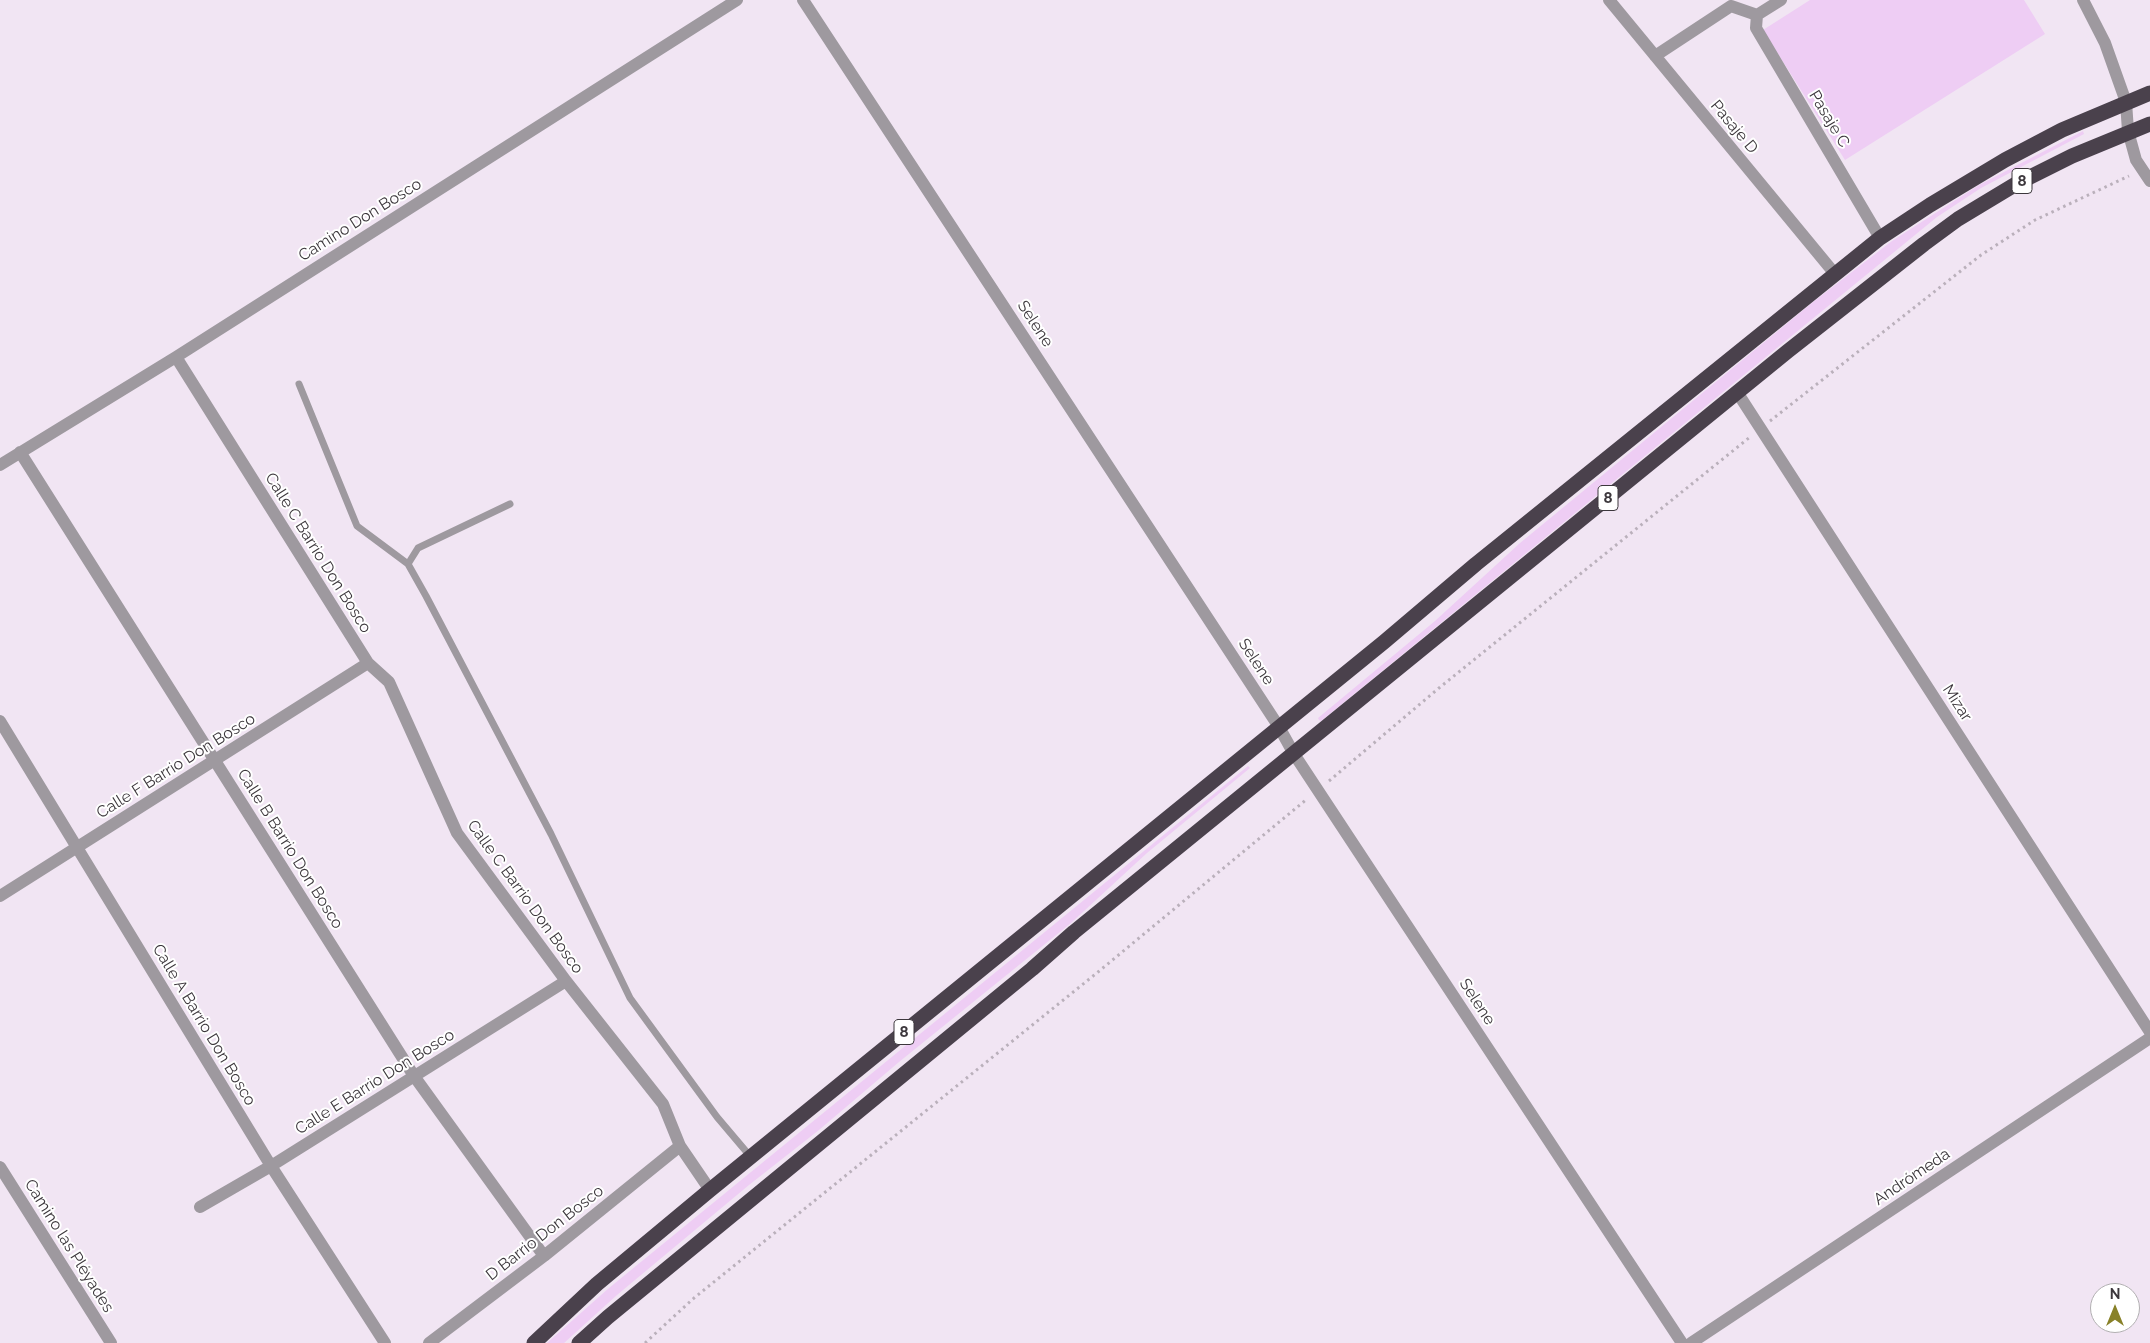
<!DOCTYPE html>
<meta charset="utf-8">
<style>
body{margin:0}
#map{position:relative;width:2150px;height:1343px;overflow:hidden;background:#f1e5f3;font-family:Raleway,sans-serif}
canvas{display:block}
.north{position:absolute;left:2090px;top:1283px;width:50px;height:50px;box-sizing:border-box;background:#fff;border:1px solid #b1afb1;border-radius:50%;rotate:0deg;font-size:14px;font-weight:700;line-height:20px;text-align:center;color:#3c373c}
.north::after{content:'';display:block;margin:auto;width:18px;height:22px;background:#888129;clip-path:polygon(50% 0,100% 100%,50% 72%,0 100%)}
</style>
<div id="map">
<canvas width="2150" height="1343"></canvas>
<div class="north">N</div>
</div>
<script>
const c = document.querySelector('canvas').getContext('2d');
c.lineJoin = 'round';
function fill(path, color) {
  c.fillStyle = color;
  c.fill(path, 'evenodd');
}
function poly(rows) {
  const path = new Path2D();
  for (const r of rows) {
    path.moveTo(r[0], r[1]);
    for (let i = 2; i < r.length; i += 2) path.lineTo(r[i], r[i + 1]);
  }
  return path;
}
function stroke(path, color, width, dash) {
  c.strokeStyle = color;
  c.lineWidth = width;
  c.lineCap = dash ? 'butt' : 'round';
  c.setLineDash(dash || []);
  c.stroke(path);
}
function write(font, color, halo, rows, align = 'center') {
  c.font = font + ' Raleway,sans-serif';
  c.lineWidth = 4;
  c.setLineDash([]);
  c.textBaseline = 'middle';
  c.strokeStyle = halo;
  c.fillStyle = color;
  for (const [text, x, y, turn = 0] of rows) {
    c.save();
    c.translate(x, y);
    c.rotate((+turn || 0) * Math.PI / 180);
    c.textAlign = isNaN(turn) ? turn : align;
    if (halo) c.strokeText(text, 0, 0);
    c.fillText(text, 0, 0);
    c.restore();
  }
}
fill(poly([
 [1810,0,2024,0,2045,34,1845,160,1763,30],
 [2083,131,2084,134,1981,188,1937,217,1321,721,1319,720,1318,718,1435,621,1520,543,1813,302,1892,241,1979,185],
 [1248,766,1250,768,1147,853,1071,923,899,1062,819,1130,749,1185,617,1295,564,1343,547,1343,609,1288]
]), '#eecdf4');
stroke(poly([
 [1770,421,1981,255,2035,220,2129,176],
 [1329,781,1439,688,1750,437],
 [645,1343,694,1298,1098,972,1307,799]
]), '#bab0bb', 3, [2.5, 4]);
stroke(poly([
 [299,384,357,526,408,564,426,596,551,834,630,998,717,1117,750,1156],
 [408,564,418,548,510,504]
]), '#9e999f', 7);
stroke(poly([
 [803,0,1279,727,1294,754,1682,1343],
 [1609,0,1835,274],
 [2083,0,2105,43,2126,102,2128,131,2136,160,2150,181],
 [1757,15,1756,28,1880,238],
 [1655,56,1731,6,1757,15,1781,0],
 [176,357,368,663,389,682,457,833,566,981,663,1104,680,1146,710,1190],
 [1737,392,2150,1032],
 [20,452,414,1076,544,1256],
 [0,465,176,357,737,0],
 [0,721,271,1166,385,1343],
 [0,896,368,663],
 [0,1167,111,1343],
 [200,1207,271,1166,566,981],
 [429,1343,544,1256,680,1146],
 [1691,1343,2150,1038]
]), '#9e999f', 12);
stroke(poly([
 [534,1343,597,1284,710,1190,1384,642,1476,564,1880,238,1930,205,2005,160,2062,130,2150,93],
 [579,1343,608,1317,1032,969,1074,932,1788,351,1924,244,1958,219,2016,184,2072,156,2150,124]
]), '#4a414c', 15);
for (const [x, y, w] of [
 [2022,181,20],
 [1608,498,20],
 [904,1032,20]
]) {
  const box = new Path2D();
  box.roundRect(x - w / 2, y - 12.5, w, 25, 4);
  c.fillStyle = '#fff';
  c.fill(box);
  stroke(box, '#3c373c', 1);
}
write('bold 15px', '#3c373c', null, [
 ["8",2022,181],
 ["8",1608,498],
 ["8",904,1032]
]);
write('16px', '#3c373c', '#fff', [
 ["Pasaje C",1829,119,59],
 ["Pasaje D",1734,127,50],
 ["Camino Don Bosco",360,220,-32],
 ["Selene",1035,324,57],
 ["Calle C Barrio Don Bosco",318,553,58],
 ["Selene",1256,662,57],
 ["Mizar",1957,703,57],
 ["Calle F Barrio Don Bosco",176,766,-32],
 ["Calle B Barrio Don Bosco",290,849,58],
 ["Calle C Barrio Don Bosco",525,897,54],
 ["Selene",1477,1002,57],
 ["Calle A Barrio Don Bosco",204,1025,59],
 ["Calle E Barrio Don Bosco",375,1082,-32],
 ["Andrómeda",1912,1177,-34],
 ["D Barrio Don Bosco",545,1233,-38],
 ["Camino las Pléyades",69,1246,58]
]);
</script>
